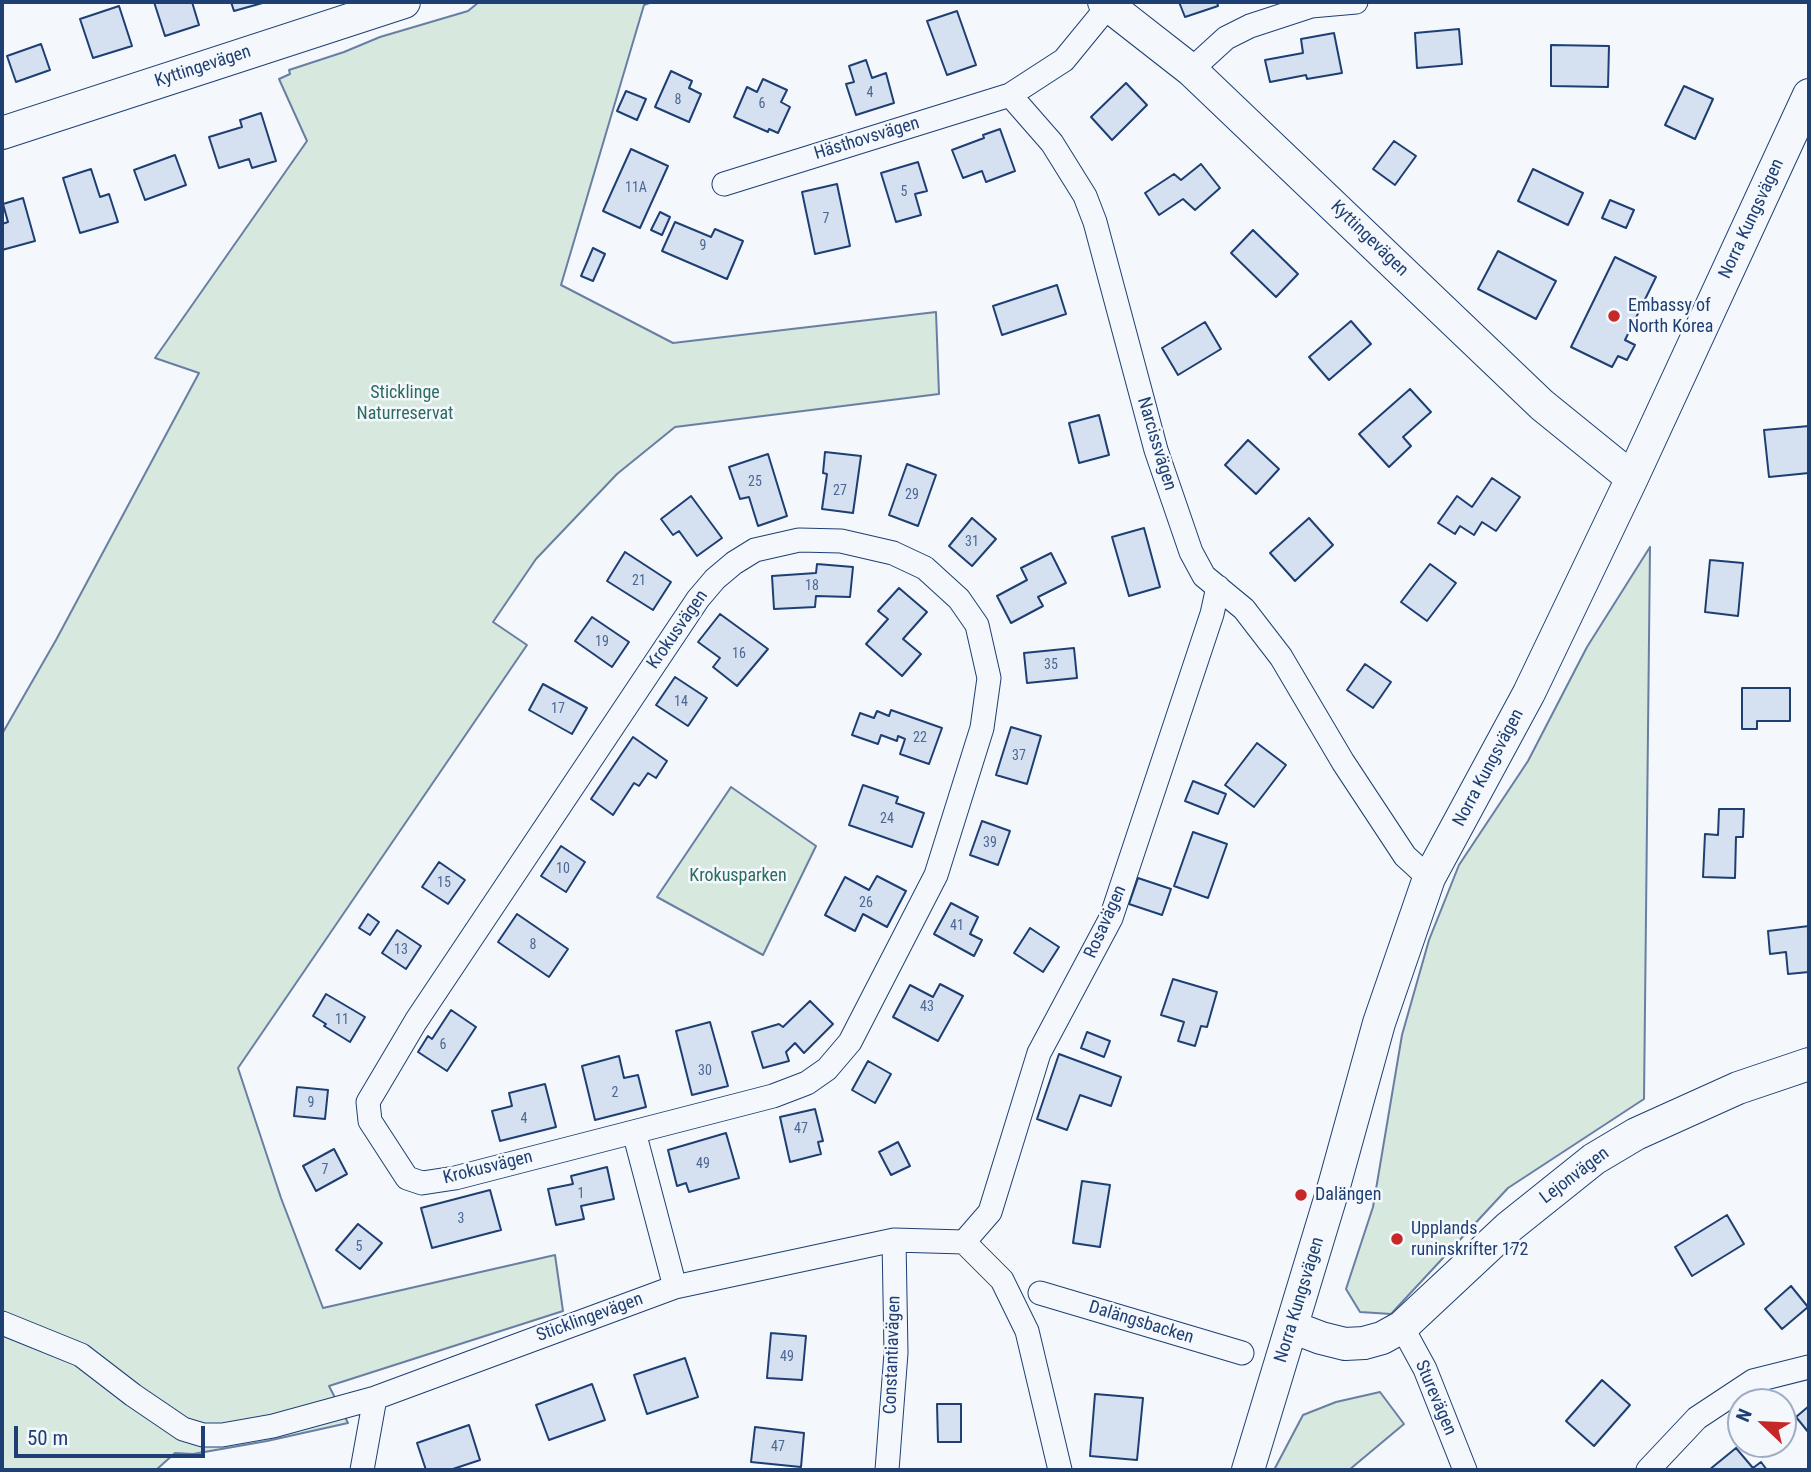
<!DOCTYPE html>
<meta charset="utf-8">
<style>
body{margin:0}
#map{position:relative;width:1811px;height:1472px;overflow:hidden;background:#f4f7fb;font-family:"Roboto Condensed",sans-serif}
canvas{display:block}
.frame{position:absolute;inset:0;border:4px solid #1d3f73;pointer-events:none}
.north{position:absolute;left:1727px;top:1388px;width:70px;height:70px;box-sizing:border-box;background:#f4f7fb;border:2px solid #9eadc5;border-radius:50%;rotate:293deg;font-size:19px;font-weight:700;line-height:28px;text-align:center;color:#1d3f73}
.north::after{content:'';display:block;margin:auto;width:24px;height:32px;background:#c62828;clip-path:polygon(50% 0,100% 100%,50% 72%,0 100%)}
.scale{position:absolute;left:14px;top:1426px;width:191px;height:32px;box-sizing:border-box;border:4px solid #1d3f73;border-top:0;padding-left:9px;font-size:21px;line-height:24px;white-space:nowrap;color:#1d3f73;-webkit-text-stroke:5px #f4f7fb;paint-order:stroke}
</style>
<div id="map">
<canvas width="1811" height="1472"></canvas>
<div class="frame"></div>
<div class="north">N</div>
<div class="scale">50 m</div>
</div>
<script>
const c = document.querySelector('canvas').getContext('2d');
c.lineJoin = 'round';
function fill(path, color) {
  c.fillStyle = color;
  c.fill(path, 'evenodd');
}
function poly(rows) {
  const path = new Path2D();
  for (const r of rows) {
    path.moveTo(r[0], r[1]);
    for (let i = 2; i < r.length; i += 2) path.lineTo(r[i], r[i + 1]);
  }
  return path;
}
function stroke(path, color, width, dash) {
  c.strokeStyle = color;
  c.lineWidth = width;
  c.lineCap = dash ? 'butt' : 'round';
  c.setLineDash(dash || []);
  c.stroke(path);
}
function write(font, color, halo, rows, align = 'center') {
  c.font = font + ' "Roboto Condensed",sans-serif';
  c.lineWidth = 5;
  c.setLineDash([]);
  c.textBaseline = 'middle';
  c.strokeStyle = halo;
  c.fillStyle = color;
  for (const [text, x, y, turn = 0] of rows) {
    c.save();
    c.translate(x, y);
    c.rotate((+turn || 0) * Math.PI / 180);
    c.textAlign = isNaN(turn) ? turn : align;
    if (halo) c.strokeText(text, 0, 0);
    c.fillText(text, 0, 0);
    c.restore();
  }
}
const green = poly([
 [479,2,652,2,644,5,561,285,673,343,936,312,939,394,675,427,617,474,536,559,493,622,527,645,238,1068,281,1198,323,1308,555,1255,563,1311,329,1386,348,1423,267,1441,193,1454,175,1453,156,1470,2,1470,2,734,56,640,199,373,155,358,307,141,279,79,290,74,289,70,344,52,380,37,468,11,479,2],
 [1650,547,1644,1099,1508,1188,1391,1314,1360,1312,1346,1289,1373,1207,1402,1035,1429,940,1459,865,1528,761,1587,647,1650,547],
 [731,787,816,846,763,955,657,897,731,787],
 [1380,1392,1404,1424,1349,1470,1274,1470,1303,1415,1336,1402,1380,1392]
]);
fill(green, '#d7e8df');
stroke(green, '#687fa3', 2);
const building = poly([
 [154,2,192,2,199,25,165,36,154,2],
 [231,2,266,2,234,11,231,2],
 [1179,2,1217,2,1218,6,1185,17,1179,2],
 [119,6,132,46,93,58,80,19,119,6],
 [957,11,976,65,947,75,927,21,957,11],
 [1459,29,1462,64,1417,68,1415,33,1459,29],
 [1334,33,1342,73,1307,79,1306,75,1270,82,1265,60,1303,53,1301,39,1334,33],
 [41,44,50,70,16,82,7,56,41,44],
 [1551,45,1609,46,1608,87,1551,86,1551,45],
 [866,60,872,78,886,73,894,103,856,115,846,84,854,82,849,66,866,60],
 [671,71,692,81,689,88,701,94,689,122,655,107,671,71],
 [763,79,787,90,781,102,790,107,778,133,769,129,768,132,734,117,747,87,757,92,763,79],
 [1126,83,1147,105,1112,140,1091,117,1126,83],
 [1684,86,1713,99,1695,139,1665,125,1684,86],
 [626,91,646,99,637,120,617,111,626,91],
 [261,113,276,161,252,168,249,159,219,168,209,137,242,127,240,120,261,113],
 [1000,129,1015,171,986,182,982,171,963,178,952,150,984,138,983,135,1000,129],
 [1394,141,1416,156,1395,185,1373,169,1394,141],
 [631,149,668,166,640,228,603,211,631,149],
 [175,155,186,185,145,200,134,170,175,155],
 [918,162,927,191,915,194,921,215,896,222,881,173,918,162],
 [1201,164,1220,188,1195,210,1183,199,1159,215,1145,193,1174,174,1181,180,1201,164],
 [91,169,100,197,109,194,118,222,80,233,63,178,91,169],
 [1533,169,1583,193,1568,225,1518,201,1533,169],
 [837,184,850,246,815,254,802,192,837,184],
 [23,198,35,241,2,250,2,224,8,222,3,204,23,198],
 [1610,200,1634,210,1626,228,1602,218,1610,200],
 [660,212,670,217,662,235,651,230,660,212],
 [675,222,711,237,715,229,743,241,727,279,662,251,675,222],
 [1253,230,1298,274,1276,297,1231,253,1253,230],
 [593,248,605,254,593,281,581,276,593,248],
 [1498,251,1556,281,1536,319,1478,289,1498,251],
 [1615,257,1656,277,1625,340,1635,345,1627,360,1618,356,1612,367,1571,347,1615,257],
 [1057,285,1066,314,1002,335,993,306,1057,285],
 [1351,321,1371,344,1329,380,1309,357,1351,321],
 [1205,322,1221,349,1178,375,1162,348,1205,322],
 [1410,389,1431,412,1403,437,1411,446,1389,467,1359,434,1410,389],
 [1099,415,1109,455,1079,463,1069,423,1099,415],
 [1809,426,1809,473,1769,477,1764,430,1809,426],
 [1248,440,1279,469,1256,494,1225,465,1248,440],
 [825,452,861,456,853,513,822,509,827,474,823,473,825,452],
 [768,454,787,516,758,526,749,497,740,499,729,467,768,454],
 [907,464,936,475,918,526,889,515,907,464],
 [1492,478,1520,497,1496,531,1482,522,1474,535,1460,526,1455,534,1438,523,1457,496,1472,507,1492,478],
 [691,496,722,538,697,556,679,531,673,535,661,519,691,496],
 [972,518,996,539,972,566,949,546,972,518],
 [1309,518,1333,545,1295,581,1270,553,1309,518],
 [1144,528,1160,587,1129,596,1112,537,1144,528],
 [625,552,671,582,653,610,607,581,625,552],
 [1051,553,1066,583,1038,597,1043,606,1011,623,997,596,1027,580,1021,568,1051,553],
 [1710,560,1743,563,1738,616,1705,612,1710,560],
 [817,564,853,567,850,597,816,596,815,607,774,609,772,576,816,573,817,564],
 [1430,564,1456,583,1427,621,1401,602,1430,564],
 [899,588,927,612,903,639,921,654,902,676,866,644,888,619,878,611,899,588],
 [720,614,768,649,737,686,713,667,720,658,698,642,720,614],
 [592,617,629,642,612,667,575,641,592,617],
 [1074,648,1077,678,1027,683,1024,653,1074,648],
 [1365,664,1391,682,1373,708,1347,690,1365,664],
 [675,677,707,698,688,726,656,705,675,677],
 [543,684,587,708,572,734,529,710,543,684],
 [1742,688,1790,688,1790,721,1757,721,1757,729,1742,729,1742,688],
 [891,710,942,728,929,764,900,754,905,739,898,736,897,741,881,735,878,744,852,735,860,713,874,718,877,711,889,716,891,710],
 [1011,727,1041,736,1027,784,996,775,1011,727],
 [633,737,667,761,656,778,648,773,639,786,634,783,613,815,591,799,633,737],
 [1257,743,1286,765,1254,807,1225,785,1257,743],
 [1193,781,1226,794,1218,814,1185,801,1193,781],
 [863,785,898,797,896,803,924,813,912,847,849,825,863,785],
 [1719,809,1744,809,1743,837,1736,837,1735,878,1703,877,1705,834,1718,835,1719,809],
 [982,821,1010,831,998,865,970,855,982,821],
 [1193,832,1227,844,1208,898,1174,886,1193,832],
 [561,846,585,862,566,892,541,876,561,846],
 [439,862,465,880,448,904,422,887,439,862],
 [877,876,906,891,887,927,863,914,855,931,825,915,845,877,869,890,877,876],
 [1138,878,1171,889,1162,915,1129,904,1138,878],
 [951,903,978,917,970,934,982,940,974,956,934,934,951,903],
 [368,914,379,922,370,935,359,928,368,914],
 [517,914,568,949,549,977,498,942,517,914],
 [1809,926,1809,972,1788,974,1786,952,1770,954,1768,931,1809,926],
 [1030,928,1059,947,1043,972,1014,953,1030,928],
 [397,930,421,946,406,969,382,953,397,930],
 [1173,979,1217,992,1207,1027,1201,1026,1195,1046,1178,1041,1184,1022,1161,1015,1173,979],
 [940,984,963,996,938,1041,893,1017,910,985,933,997,940,984],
 [326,994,365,1017,350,1042,324,1026,326,1024,313,1016,326,994],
 [810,1001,833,1024,804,1053,795,1043,786,1052,789,1061,763,1068,752,1032,779,1024,783,1027,810,1001],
 [451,1010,476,1027,447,1071,418,1052,428,1036,432,1039,451,1010],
 [710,1022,728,1086,692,1095,676,1031,710,1022],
 [1087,1032,1110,1041,1104,1057,1081,1048,1087,1032],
 [1059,1054,1121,1077,1111,1106,1080,1095,1067,1130,1037,1119,1059,1054],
 [619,1056,624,1078,638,1075,646,1107,595,1120,582,1066,619,1056],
 [868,1061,891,1074,875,1103,852,1090,868,1061],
 [545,1084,556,1127,500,1141,492,1111,512,1106,509,1093,545,1084],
 [297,1087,328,1090,325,1119,294,1116,297,1087],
 [815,1109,823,1141,818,1142,821,1154,790,1162,780,1117,815,1109],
 [726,1133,739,1178,689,1192,686,1183,677,1186,668,1150,726,1133],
 [898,1142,910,1166,891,1175,879,1152,898,1142],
 [334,1149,347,1174,316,1191,303,1166,334,1149],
 [607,1167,614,1199,581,1206,584,1219,556,1225,548,1189,573,1184,571,1176,607,1167],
 [1082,1181,1110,1185,1100,1247,1073,1243,1082,1181],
 [490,1190,501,1230,432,1248,421,1208,490,1190],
 [1727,1215,1744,1244,1692,1276,1675,1247,1727,1215],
 [358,1224,382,1243,360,1269,336,1250,358,1224],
 [1791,1286,1808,1307,1782,1329,1765,1309,1791,1286],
 [771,1333,806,1336,802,1380,767,1378,771,1333],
 [685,1358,698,1397,647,1414,634,1375,685,1358],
 [1602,1380,1630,1405,1594,1446,1566,1421,1602,1380],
 [592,1384,605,1420,549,1440,536,1405,592,1384],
 [1095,1394,1143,1398,1137,1460,1090,1456,1095,1394],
 [937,1404,961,1404,961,1442,938,1442,937,1404],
 [1809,1406,1809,1433,1796,1417,1809,1406],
 [469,1425,480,1460,450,1470,426,1470,417,1443,469,1425],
 [755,1427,804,1433,801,1467,751,1462,755,1427],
 [1736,1448,1753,1468,1761,1462,1767,1470,1709,1470,1736,1448]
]);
fill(building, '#d5e0f0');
stroke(building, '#1d3f73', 2);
const street = poly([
 [1109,5,1064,60,1010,95,1052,143,1085,196,1095,222,1156,450,1191,552,1204,576,1244,609,1281,657,1343,762,1405,856,1429,878],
 [1191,70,1226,38,1250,26,1311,6,1356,2],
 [724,184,1010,95],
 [799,540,841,541,893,553,925,568,959,599,977,625,989,678,982,728,936,875,850,1042,827,1069,807,1083,773,1096,455,1178,422,1183,407,1178,370,1121,368,1102,416,1021,698,599,715,579,734,563,755,550,799,540],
 [634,1132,675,1287],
 [964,1242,990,1212,1039,1053,1111,918,1212,614,1218,587],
 [1040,1293,1242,1353],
 [2,1323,81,1355,133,1395,183,1429,203,1435,222,1435,273,1426,375,1398,675,1287,894,1240,964,1242,1002,1280,1027,1331,1060,1470],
 [1402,1327,1425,1369,1465,1470],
 [362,1470,375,1398],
 [887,1470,896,1353,894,1240],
 [1648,1470,1697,1418,1753,1381,1809,1367]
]);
const secondary = poly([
 [1104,2,1191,70,1542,405,1632,478],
 [2,133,404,2],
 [1292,1327,1321,1338,1345,1344,1364,1343,1382,1338,1402,1327,1509,1227,1594,1159,1636,1134,1738,1088,1809,1064],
 [1248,1470,1334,1186,1379,1023,1429,878,1529,693,1632,478,1809,95]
]);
stroke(street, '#1d3f73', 25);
stroke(secondary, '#1d3f73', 34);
stroke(street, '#f4f7fb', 23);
stroke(secondary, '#f4f7fb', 32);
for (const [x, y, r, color] of [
 [1614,316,7,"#c62828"],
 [1301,1195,7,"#c62828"],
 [1397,1239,7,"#c62828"]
]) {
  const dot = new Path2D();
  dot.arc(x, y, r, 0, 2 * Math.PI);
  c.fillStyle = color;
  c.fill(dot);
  stroke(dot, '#f4f7fb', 2.5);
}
write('14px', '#4b6792', null, [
 ["4",870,93],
 ["8",678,100],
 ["6",762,104],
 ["11A",636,188],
 ["5",904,192],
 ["7",826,219],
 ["9",703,246],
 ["25",755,482],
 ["27",840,491],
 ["29",912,495],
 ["31",972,542],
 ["21",639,581],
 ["18",812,586],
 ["19",602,642],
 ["16",739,654],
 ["35",1051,665],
 ["14",681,702],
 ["17",558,709],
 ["22",920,738],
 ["37",1019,756],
 ["24",887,819],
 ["39",990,843],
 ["10",563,869],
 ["15",444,883],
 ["26",866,903],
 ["41",957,926],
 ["8",533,945],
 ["13",401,950],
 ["43",927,1007],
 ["11",342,1020],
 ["6",443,1045],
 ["30",705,1071],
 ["2",615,1093],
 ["9",311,1103],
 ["4",524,1119],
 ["47",801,1129],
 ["49",703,1164],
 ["7",325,1170],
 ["1",581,1194],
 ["3",461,1219],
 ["5",359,1247],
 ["49",787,1357],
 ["47",778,1447]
]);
write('18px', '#1d3f73', '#f4f7fb', [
 ["Kyttingevägen",203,67,-18],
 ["Hästhovsvägen",867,139,-17],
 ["Norra Kungsvägen",1752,219,-65],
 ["Kyttingevägen",1369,239,44],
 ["Narcissvägen",1156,444,73],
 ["Krokusvägen",678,630,-55],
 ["Norra Kungsvägen",1489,768,-62],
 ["Rosavägen",1106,922,-66],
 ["Krokusvägen",488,1168,-14],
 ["Lejonvägen",1575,1176,-37],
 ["Norra Kungsvägen",1300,1300,-73],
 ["Sticklingevägen",590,1318,-20],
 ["Dalängsbacken",1141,1323,17],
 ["Constantiavägen",893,1355,-88],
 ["Sturevägen",1435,1398,67]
]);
write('18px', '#1d3f73', '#f4f7fb', [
 ["Embassy of",1628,306],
 ["North Korea",1628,327],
 ["Dalängen",1315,1195],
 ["Upplands",1411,1229],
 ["runinskrifter 172",1411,1250]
], 'left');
write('18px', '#2c6c60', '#f4f7fb', [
 ["Sticklinge",405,393],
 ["Naturreservat",405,414],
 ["Krokusparken",738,876]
]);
</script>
